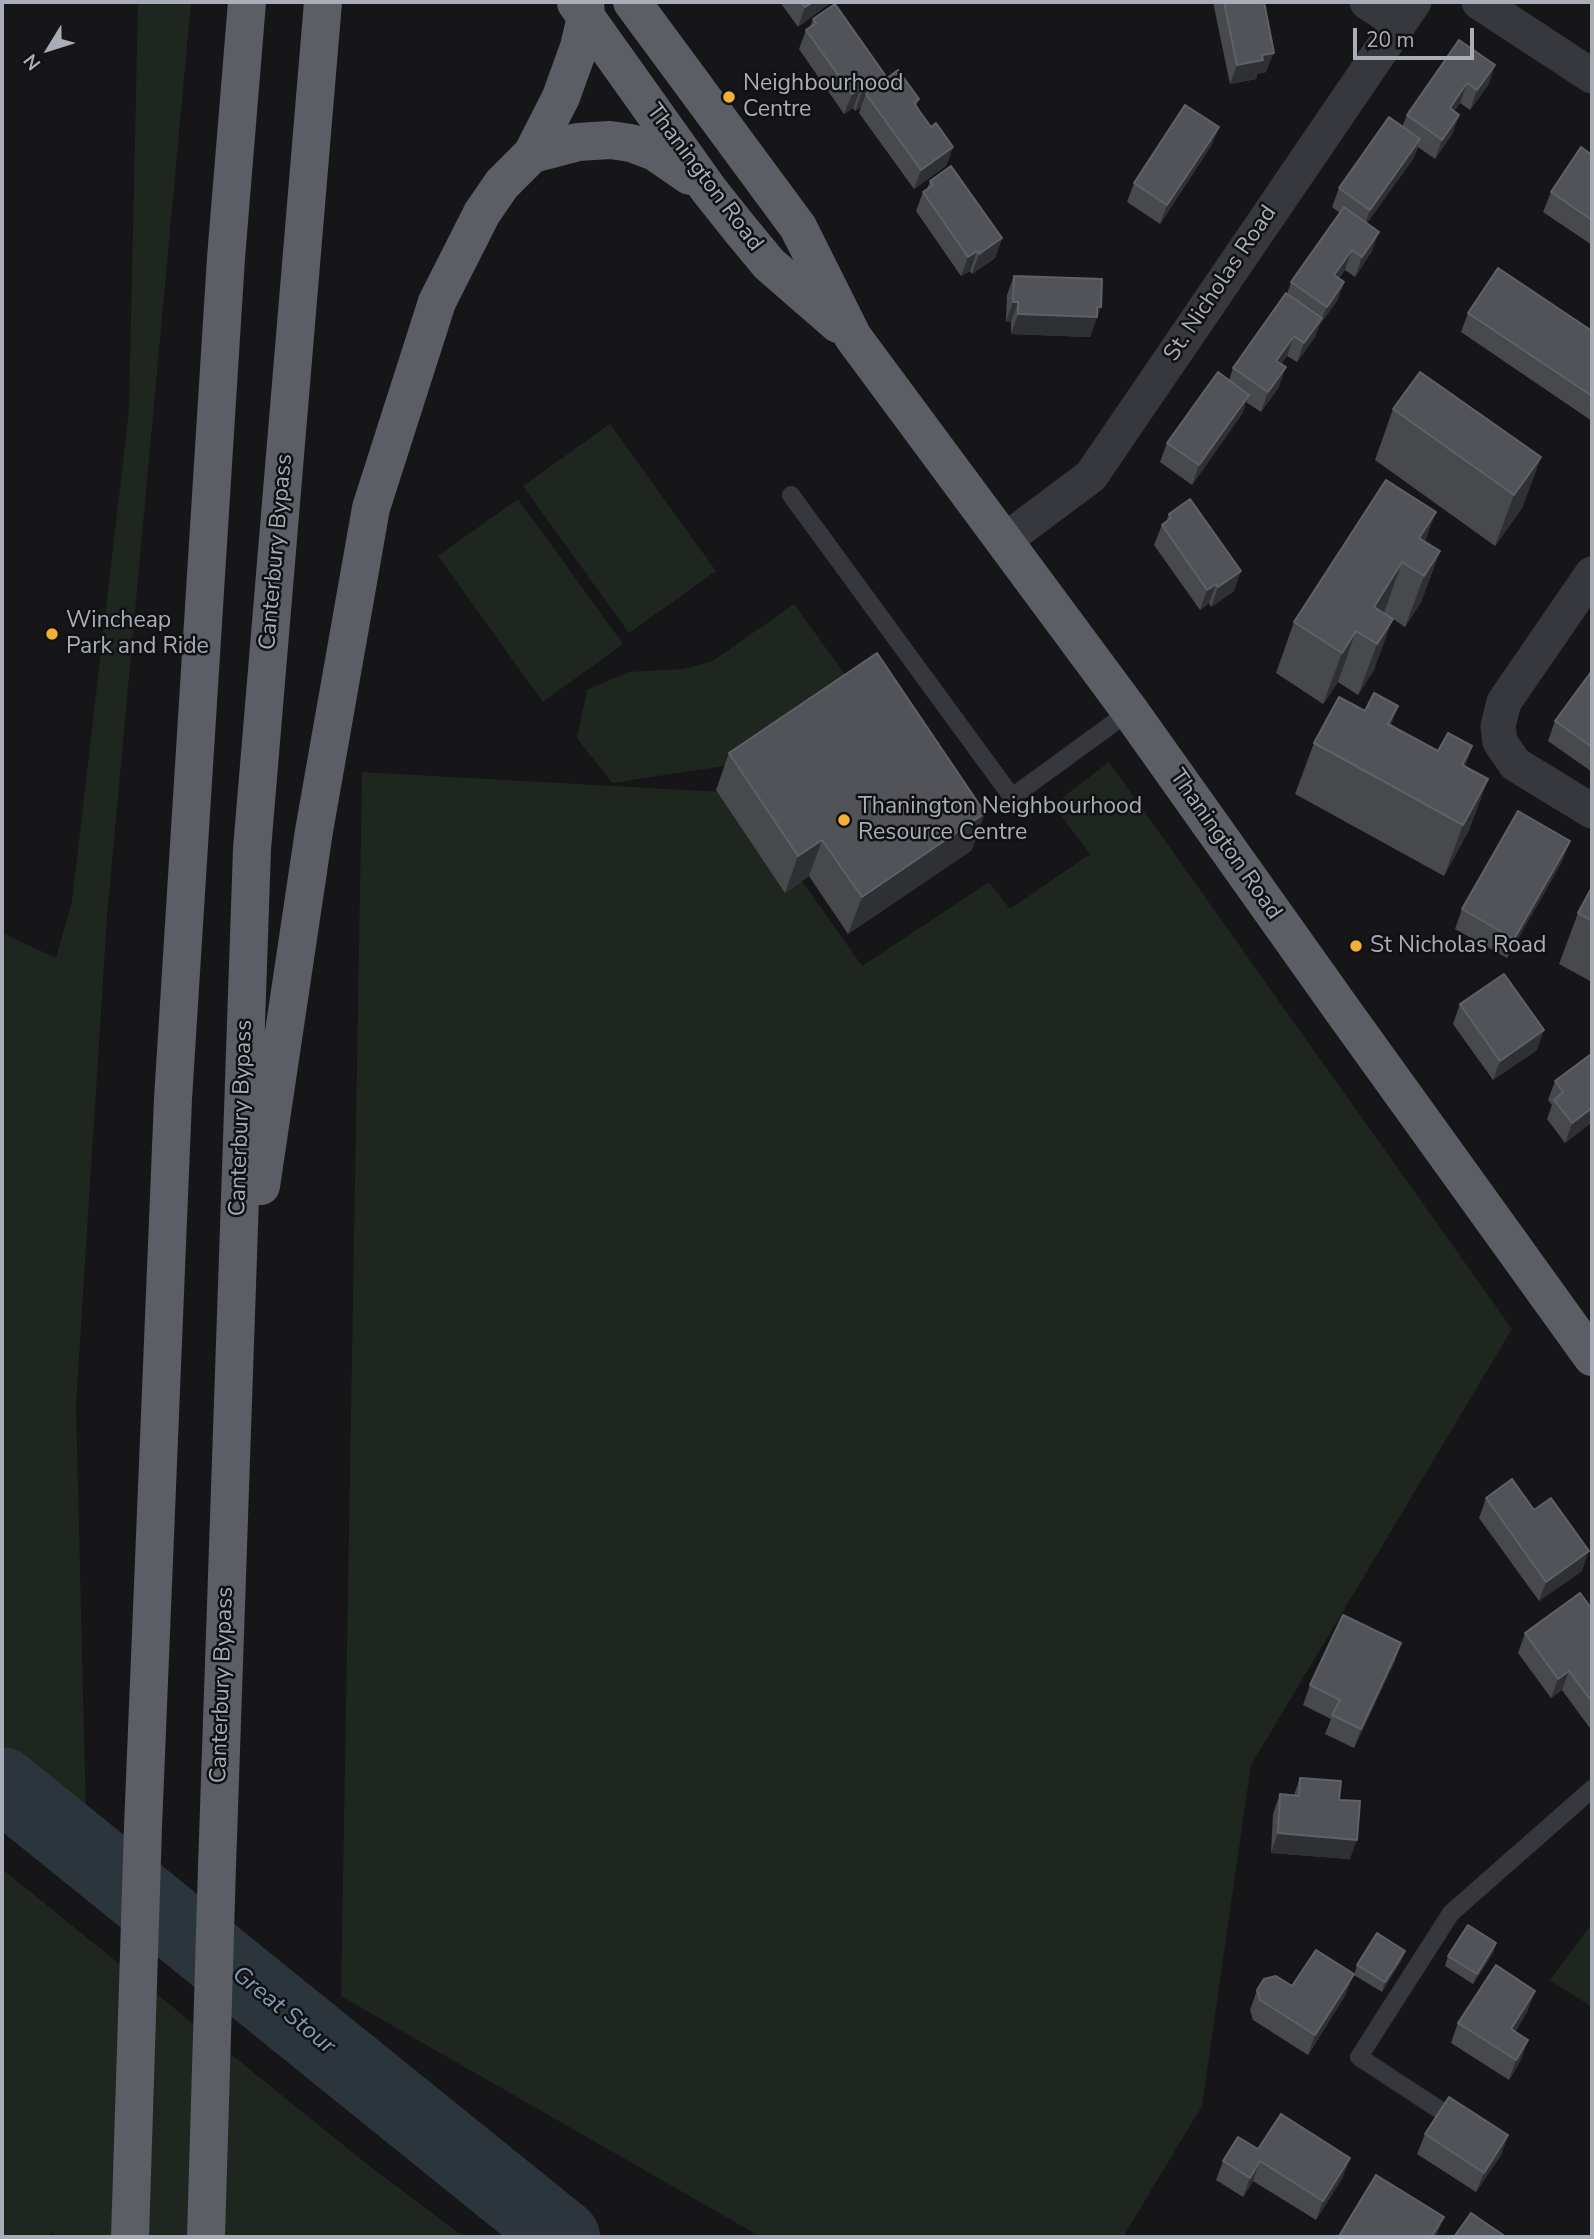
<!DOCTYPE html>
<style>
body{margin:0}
#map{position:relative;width:1594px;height:2239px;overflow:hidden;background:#161618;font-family:"Nunito Sans",sans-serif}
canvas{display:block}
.frame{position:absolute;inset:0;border:4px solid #a8adb8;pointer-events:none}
.north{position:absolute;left:14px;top:14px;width:70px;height:70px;-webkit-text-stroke:5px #111113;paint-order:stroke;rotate:232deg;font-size:19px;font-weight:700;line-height:28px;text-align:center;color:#a8adb8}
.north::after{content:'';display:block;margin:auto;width:24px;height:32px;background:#a8adb8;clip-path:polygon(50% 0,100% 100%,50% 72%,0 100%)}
.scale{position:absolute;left:1353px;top:28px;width:121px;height:32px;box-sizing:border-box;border:4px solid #a8adb8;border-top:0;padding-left:9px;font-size:21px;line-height:24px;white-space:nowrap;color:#a8adb8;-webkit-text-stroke:5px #111113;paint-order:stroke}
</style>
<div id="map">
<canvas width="1594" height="2239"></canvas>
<div class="frame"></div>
<div class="north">N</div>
<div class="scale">20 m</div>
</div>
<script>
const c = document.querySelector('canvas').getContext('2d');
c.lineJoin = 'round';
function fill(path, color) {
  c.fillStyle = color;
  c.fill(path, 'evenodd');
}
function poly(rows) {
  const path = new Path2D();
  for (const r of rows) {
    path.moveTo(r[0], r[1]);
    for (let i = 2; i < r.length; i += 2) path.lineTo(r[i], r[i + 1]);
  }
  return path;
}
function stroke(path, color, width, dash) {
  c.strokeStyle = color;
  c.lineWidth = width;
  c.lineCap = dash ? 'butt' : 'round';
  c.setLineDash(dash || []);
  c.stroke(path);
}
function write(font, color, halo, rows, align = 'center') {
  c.font = font + ' "Nunito Sans",sans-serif';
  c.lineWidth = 5;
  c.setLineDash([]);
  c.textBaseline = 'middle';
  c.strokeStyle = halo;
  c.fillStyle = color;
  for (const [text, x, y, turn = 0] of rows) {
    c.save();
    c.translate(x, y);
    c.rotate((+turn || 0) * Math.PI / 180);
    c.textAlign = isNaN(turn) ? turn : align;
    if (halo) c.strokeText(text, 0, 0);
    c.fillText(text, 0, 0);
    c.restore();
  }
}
fill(poly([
 [138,2,191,2,107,916,76,1405,86,1815,2,1751,2,933,56,958,72,901,129,410],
 [610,424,716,571,629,633,523,486],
 [518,499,623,644,543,702,438,556],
 [794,604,852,684,731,765,612,783,577,738,587,690,628,672,683,669,713,661],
 [1109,762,1512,1329,1251,1765,1202,2106,1123,2237,761,2237,341,1996,362,772,740,793,862,966,989,882,1010,909,1090,854,1053,805],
 [2,1869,368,2165,464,2237,59,2237,50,2232,49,2237,2,2237],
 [1592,1923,1592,2007,1550,1980]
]), '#1e261f');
stroke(poly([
 [2,1784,563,2237]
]), '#2c353c', 74);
stroke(poly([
 [791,495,1012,797,1130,711],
 [1458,2122,1359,2057,1451,1913,1592,1789]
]), '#37383d', 18);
stroke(poly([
 [1367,2,1399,23],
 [1479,2,1592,76],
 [1004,541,1091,476,1414,2],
 [1592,574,1504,702,1498,726,1500,742,1515,764,1592,811]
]), '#37383d', 35);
stroke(poly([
 [632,2,798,227,853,337,1130,711,1343,1011,1592,1357],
 [576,3,709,190,740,229,769,264,838,324],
 [532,154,578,142,610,140,631,143,655,152,690,176],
 [261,1186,314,831,371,508,437,302,482,213,502,184,532,154,561,97,579,47,586,17,585,2],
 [130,2237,143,1827,173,1099,226,258,247,2],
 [206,2237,217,1866,252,849,323,2]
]), '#5b5e65', 38);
fill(poly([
 [780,2,831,2,830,3,798,27],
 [1213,2,1264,2,1266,72,1257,74,1256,79,1230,84],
 [813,19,883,81,919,99,916,106,931,127,953,147,946,166,914,189,859,113,861,107,855,111,853,108,844,114,799,49,806,30,810,27],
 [1495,65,1488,85,1470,110,1460,103,1454,111,1459,115,1452,134,1435,159,1418,147,1413,159,1367,223,1372,251,1355,277,1345,270,1339,278,1344,282,1337,301,1319,326,1315,337,1297,362,1287,356,1281,364,1279,387,1261,412,1246,402,1242,414,1192,485,1160,462,1167,443,1229,380,1233,368,1287,294,1291,282,1340,213,1332,207,1339,188,1402,127,1407,115],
 [1219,127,1211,146,1160,224,1127,202,1134,183],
 [1592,155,1592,245,1543,212,1551,192],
 [930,181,1002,238,995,258,972,274,970,271,961,276,916,211,923,192,927,189],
 [1014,276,1094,326,1090,337,1011,334,1011,322,1006,322,1007,295],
 [1468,313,1592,331,1592,421,1461,332],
 [1393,409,1541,457,1522,508,1495,546,1375,460],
 [1169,514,1234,591,1211,607,1209,603,1200,610,1154,545,1162,525,1166,522],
 [1425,542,1440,551,1421,602,1405,627,1384,613,1374,670,1358,695,1338,682,1323,704,1276,673,1294,622],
 [1592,673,1592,772,1548,741,1555,721],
 [1391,725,1438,751,1472,746,1465,767,1488,779,1469,830,1444,876,1295,794,1314,743],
 [729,753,972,850,848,934,809,876,785,893,716,790],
 [1563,860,1507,958,1455,929,1462,909],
 [1592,887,1592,982,1559,964,1578,913],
 [1460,1004,1537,1050,1493,1080,1453,1024],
 [1592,1058,1592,1122,1565,1143,1547,1119,1552,1105,1548,1100,1555,1081],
 [1486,1498,1534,1510,1582,1571,1539,1601,1479,1518],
 [1592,1609,1592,1731,1562,1690,1551,1698,1518,1653,1525,1633],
 [1401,1643,1394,1663,1354,1748,1325,1734,1331,1719,1303,1705,1310,1685],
 [1300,1778,1339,1800,1350,1859,1271,1853,1273,1814,1280,1794,1294,1795],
 [1496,1943,1493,1953,1473,1984,1445,1966,1448,1956],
 [1405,1951,1401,1961,1382,1992,1354,1975,1357,1965],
 [1292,1986,1346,1994,1308,2055,1253,2020,1250,2010,1257,1990],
 [1528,2010,1515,2032,1521,2060,1509,2080,1451,2043,1458,2023],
 [1425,2134,1508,2135,1501,2155,1476,2192,1417,2154],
 [1258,2149,1343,2177,1316,2220,1253,2181,1243,2197,1216,2180,1223,2161]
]), '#47494d');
fill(poly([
 [813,2,831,2,830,3,798,27,805,7],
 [1274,53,1266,72,1257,74,1256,79,1230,84,1237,65,1262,55],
 [1495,65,1488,85,1470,110,1477,90],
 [885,75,878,95,866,94,861,107,855,111,862,92],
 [1467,83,1460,103,1442,127,1450,108],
 [861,88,853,108,844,114,852,94],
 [1459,115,1452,134,1435,159,1442,140],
 [1219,127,1211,146,1160,224,1167,205],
 [1420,139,1413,159,1363,229,1370,210],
 [953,147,946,166,914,189,921,170],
 [1379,232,1372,251,1355,277,1362,257],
 [1002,238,995,258,972,274,979,254],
 [1352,250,1345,270,1327,295,1334,275],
 [977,251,970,271,961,276,968,257],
 [1344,282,1337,301,1319,326,1327,307],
 [1013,302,1018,302,1011,322,1006,322],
 [1101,307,1090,337,1011,334,1018,314],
 [1322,318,1315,337,1297,362,1304,343],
 [1294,336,1287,356,1269,380,1276,361],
 [1286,367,1279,387,1261,412,1268,392],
 [1249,395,1242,414,1192,485,1199,465],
 [1541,457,1522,508,1495,546,1514,495],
 [1436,512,1417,563,1419,538],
 [1440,551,1421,602,1405,627,1424,576],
 [1402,562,1384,613,1368,638,1374,607],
 [1241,571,1234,591,1211,607,1218,587],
 [1216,584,1209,603,1200,610,1207,590],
 [1393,619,1374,670,1358,695,1377,644],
 [1356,631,1338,682,1323,704,1342,653],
 [1398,706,1380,757,1388,724],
 [1472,746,1454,797,1443,816,1462,765],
 [1488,779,1469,830,1444,876,1463,825],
 [985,813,972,850,848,934,862,897],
 [822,840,809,876,785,893,798,856],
 [1570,841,1563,860,1507,958,1514,939],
 [1544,1030,1537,1050,1493,1080,1500,1061],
 [1592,1108,1592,1122,1565,1143,1572,1123],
 [1589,1551,1582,1571,1539,1601,1546,1582],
 [1401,1643,1394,1663,1354,1748,1361,1729],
 [1569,1671,1562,1690,1551,1698,1558,1679],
 [1278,1833,1357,1840,1350,1859,1271,1853],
 [1496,1943,1493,1953,1473,1984,1477,1974],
 [1405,1951,1401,1961,1382,1992,1385,1982],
 [1354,1974,1346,1994,1308,2055,1315,2035],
 [1535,1991,1528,2010,1504,2049,1511,2029],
 [1528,2040,1521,2060,1509,2080,1516,2060],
 [1508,2135,1501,2155,1476,2192,1484,2173],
 [1350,2158,1343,2177,1316,2220,1323,2201],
 [1260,2161,1253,2181,1243,2197,1250,2178],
 [1444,2217,1436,2237,1431,2237]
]), '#2f3033');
const building = poly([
 [801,2,813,2,805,7,801,2],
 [1224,2,1264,2,1274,53,1262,55,1263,60,1237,65,1224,2],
 [835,4,885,75,862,92,861,88,852,94,806,30,816,23,813,19,835,4],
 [1459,40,1495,65,1477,90,1467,83,1460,93,1450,108,1459,115,1442,140,1407,115,1459,40],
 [898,70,919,99,914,103,920,112,931,127,936,123,953,147,921,170,866,94,898,70],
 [1185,105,1219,127,1167,205,1134,183,1185,105],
 [1389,117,1420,139,1370,210,1339,188,1389,117],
 [1581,147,1592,155,1592,220,1551,192,1581,147],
 [951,166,1002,238,979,254,977,251,968,257,923,192,933,185,930,181,951,166],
 [1344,207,1379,232,1362,257,1352,250,1334,275,1344,282,1327,307,1291,282,1344,207],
 [1498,268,1592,331,1592,396,1468,313,1498,268],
 [1014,276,1102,279,1101,307,1097,307,1097,317,1018,314,1018,302,1013,302,1014,276],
 [1286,293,1322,318,1304,343,1294,336,1276,361,1286,367,1268,392,1233,368,1286,293],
 [1218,372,1249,395,1199,465,1167,443,1218,372],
 [1420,372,1541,457,1514,495,1393,409,1420,372],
 [1386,480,1436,512,1419,538,1440,551,1424,576,1402,562,1374,607,1393,619,1377,644,1356,631,1342,653,1294,622,1386,480],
 [1190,499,1241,571,1218,587,1216,584,1207,590,1162,525,1171,518,1169,514,1190,499],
 [877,653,985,813,862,897,822,840,798,856,729,753,877,653],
 [1591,672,1592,673,1592,747,1555,721,1591,672],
 [1374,693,1398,706,1388,724,1438,751,1448,733,1472,746,1462,765,1488,779,1463,825,1314,743,1339,697,1365,711,1374,693],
 [1518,811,1570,841,1514,939,1462,909,1518,811],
 [1592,887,1592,921,1578,913,1592,887],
 [1504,974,1544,1030,1500,1061,1460,1004,1504,974],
 [1590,1055,1592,1058,1592,1108,1572,1123,1554,1100,1563,1092,1555,1081,1590,1055],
 [1512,1479,1534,1510,1551,1498,1589,1551,1546,1582,1486,1498,1512,1479],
 [1580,1593,1592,1609,1592,1702,1569,1671,1558,1679,1525,1633,1580,1593],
 [1343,1615,1401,1643,1361,1729,1332,1715,1340,1700,1310,1685,1343,1615],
 [1300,1778,1341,1781,1339,1800,1360,1801,1357,1840,1278,1833,1280,1794,1299,1796,1300,1778],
 [1468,1925,1496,1943,1477,1974,1448,1956,1468,1925],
 [1377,1933,1405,1951,1385,1982,1357,1965,1377,1933],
 [1316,1950,1354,1974,1315,2035,1260,2000,1257,1990,1264,1979,1276,1976,1292,1986,1316,1950],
 [1496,1965,1535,1991,1511,2029,1528,2040,1516,2060,1458,2023,1496,1965],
 [1449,2097,1508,2135,1484,2173,1425,2134,1449,2097],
 [1281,2114,1350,2158,1323,2201,1260,2161,1250,2178,1223,2161,1238,2137,1258,2149,1281,2114],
 [1376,2175,1444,2217,1431,2237,1341,2237,1339,2236,1376,2175],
 [1471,2213,1506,2237,1454,2237,1471,2213]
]);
fill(building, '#525359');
stroke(building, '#5f6168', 2);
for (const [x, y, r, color] of [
 [729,97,7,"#f2b134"],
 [52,634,7,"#f2b134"],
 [844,820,7,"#f2b134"],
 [1356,946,7,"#f2b134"]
]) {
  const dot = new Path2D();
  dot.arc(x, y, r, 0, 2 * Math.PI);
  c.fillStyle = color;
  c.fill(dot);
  stroke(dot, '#111113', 2.5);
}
write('23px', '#a8adb8', '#111113', [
 ["Neighbourhood",743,84],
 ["Centre",743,110],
 ["Wincheap",66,621],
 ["Park and Ride",66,647],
 ["Thanington Neighbourhood",858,807],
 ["Resource Centre",858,833],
 ["St Nicholas Road",1370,946]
], 'left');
write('23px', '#a8adb8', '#111113', [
 ["Thanington Road",704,178,53],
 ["St. Nicholas Road",1221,284,-56],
 ["Canterbury Bypass",277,552,-85],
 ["Thanington Road",1225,845,55],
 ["Canterbury Bypass",242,1118,-88],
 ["Canterbury Bypass",223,1685,-88]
]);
write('italic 24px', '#7f9bb3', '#111113', [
 ["Great Stour",283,2011,39]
]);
</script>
